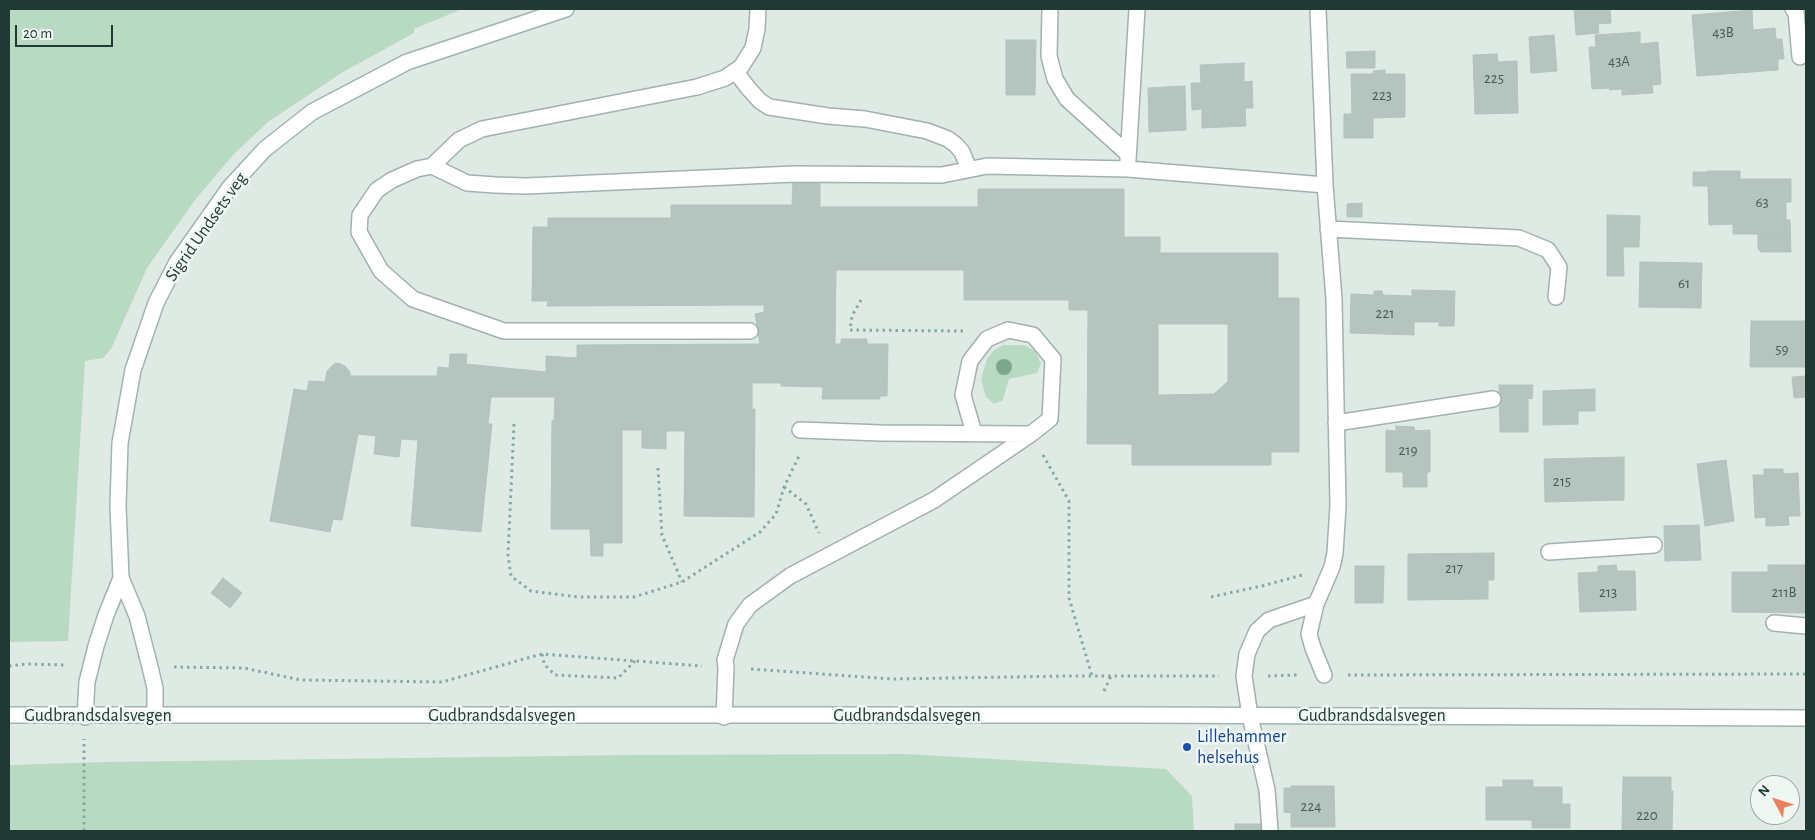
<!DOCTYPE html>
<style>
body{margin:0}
#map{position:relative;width:1815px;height:840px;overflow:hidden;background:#dfeae5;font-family:"Alegreya Sans",sans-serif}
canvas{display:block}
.frame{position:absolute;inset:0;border:10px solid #213933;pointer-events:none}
.north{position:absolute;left:1750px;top:775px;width:50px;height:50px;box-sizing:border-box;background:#eff7f3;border:1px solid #9daba6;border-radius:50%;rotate:310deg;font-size:14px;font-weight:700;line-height:20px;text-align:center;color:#213933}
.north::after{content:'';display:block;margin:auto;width:18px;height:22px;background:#eb815c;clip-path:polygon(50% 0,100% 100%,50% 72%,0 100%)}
.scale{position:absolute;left:15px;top:25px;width:98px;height:22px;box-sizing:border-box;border:2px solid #213933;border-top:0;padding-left:6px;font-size:15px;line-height:18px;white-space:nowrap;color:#213933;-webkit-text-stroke:4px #eff7f3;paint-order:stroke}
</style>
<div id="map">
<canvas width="1815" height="840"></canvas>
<div class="frame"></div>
<div class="north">N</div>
<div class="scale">20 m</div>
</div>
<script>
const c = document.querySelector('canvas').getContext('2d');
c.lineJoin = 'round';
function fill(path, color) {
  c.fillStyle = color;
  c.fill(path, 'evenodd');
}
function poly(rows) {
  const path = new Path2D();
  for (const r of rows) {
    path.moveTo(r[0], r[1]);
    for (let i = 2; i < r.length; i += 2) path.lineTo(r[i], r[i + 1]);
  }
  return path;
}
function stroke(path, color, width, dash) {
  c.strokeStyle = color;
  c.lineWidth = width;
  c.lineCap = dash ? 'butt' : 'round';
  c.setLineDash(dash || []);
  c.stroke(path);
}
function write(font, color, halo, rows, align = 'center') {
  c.font = font + ' "Alegreya Sans",sans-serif';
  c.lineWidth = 5;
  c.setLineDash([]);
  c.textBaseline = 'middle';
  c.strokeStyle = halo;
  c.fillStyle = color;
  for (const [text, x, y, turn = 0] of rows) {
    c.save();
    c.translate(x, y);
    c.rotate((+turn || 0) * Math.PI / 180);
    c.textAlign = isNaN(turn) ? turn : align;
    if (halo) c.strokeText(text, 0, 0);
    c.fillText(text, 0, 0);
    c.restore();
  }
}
fill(poly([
 [9,9,462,9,414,29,414,33,343,72,268,122,234,154,195,200,147,268,111,349,103,358,85,361,68,641,9,642],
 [1003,345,1024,345,1035,351,1041,363,1037,373,1009,379,1003,400,994,404,986,397,981,379,987,359,993,351],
 [906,754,1166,769,1192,796,1194,831,9,831,9,765,104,762,633,755]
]), '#b9dac2');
const building = poly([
 [1574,9,1610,9,1611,23,1598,24,1599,33,1576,35,1574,9],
 [1752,10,1753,30,1775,28,1776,39,1782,39,1784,59,1778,59,1778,70,1697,76,1692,15,1752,10],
 [1640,32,1640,44,1658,42,1661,84,1652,85,1653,93,1622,95,1622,89,1609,90,1610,88,1592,89,1589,47,1596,47,1595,35,1640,32],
 [1554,35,1557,71,1531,73,1529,37,1554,35],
 [1006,40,1036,40,1035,95,1006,95,1006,40],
 [1375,51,1375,68,1347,68,1346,52,1375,51],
 [1497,54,1498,62,1517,61,1518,113,1475,114,1473,55,1497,54],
 [1244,63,1244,82,1252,81,1253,108,1245,108,1246,126,1202,128,1202,109,1192,110,1191,83,1201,83,1200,65,1244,63],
 [1385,70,1385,74,1405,74,1405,117,1373,118,1373,138,1344,138,1344,114,1352,114,1351,74,1373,74,1373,71,1385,70],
 [1185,86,1186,130,1149,132,1148,88,1185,86],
 [1708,171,1740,171,1740,179,1791,179,1791,202,1786,202,1786,234,1733,234,1733,224,1709,225,1708,186,1693,186,1693,172,1708,172,1708,171],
 [793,181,820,181,820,207,978,207,978,189,1124,189,1124,237,1160,237,1160,253,1278,253,1278,298,1299,298,1299,452,1271,452,1271,465,1132,465,1132,444,1087,444,1088,310,1069,310,1069,300,964,300,964,270,836,270,835,344,841,344,841,339,867,339,867,344,888,344,887,396,880,396,880,399,822,399,823,387,781,386,781,383,752,383,752,409,755,409,754,517,684,516,685,431,666,431,666,449,642,448,642,430,622,430,622,543,603,543,603,556,591,556,590,529,551,529,552,421,554,421,555,397,491,397,488,424,492,424,481,532,411,526,418,440,401,439,399,457,374,454,376,436,358,434,342,520,333,519,330,532,270,521,294,389,307,391,309,381,325,382,327,371,334,364,338,363,345,366,350,372,350,376,437,376,438,367,449,368,450,354,467,354,466,364,546,372,546,356,577,358,577,345,760,344,755,314,764,312,764,305,547,306,548,301,532,301,533,227,548,227,548,218,671,218,671,205,792,205,793,181],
 [1158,324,1228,324,1228,381,1214,394,1158,395,1158,324],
 [1362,203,1362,217,1347,217,1347,204,1362,203],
 [1607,215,1640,216,1639,247,1623,247,1624,276,1607,276,1607,215],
 [1786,220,1790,220,1791,252,1761,252,1758,249,1758,234,1786,234,1786,220],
 [1640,262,1702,263,1701,308,1639,307,1640,262],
 [1412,290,1455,291,1454,326,1439,326,1439,322,1414,322,1414,335,1350,333,1351,294,1374,295,1374,291,1382,291,1383,295,1412,296,1412,290],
 [1751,321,1806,321,1806,367,1750,367,1751,321],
 [1806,376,1806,397,1794,398,1792,377,1806,376],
 [1499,385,1533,385,1532,399,1528,398,1528,432,1500,432,1499,385],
 [1595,389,1595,411,1578,411,1578,424,1543,425,1543,391,1595,389],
 [1396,426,1414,427,1415,431,1430,430,1430,472,1427,472,1427,487,1403,487,1403,472,1386,472,1386,430,1396,431,1396,426],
 [1624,457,1624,500,1545,502,1544,459,1624,457],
 [1726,460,1734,521,1705,526,1697,464,1726,460],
 [1764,469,1783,469,1783,474,1798,473,1800,516,1788,516,1789,525,1766,526,1766,517,1755,518,1753,475,1764,475,1764,469],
 [1699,525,1701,560,1665,561,1664,526,1699,525],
 [1494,553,1494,580,1488,580,1488,599,1408,600,1408,554,1494,553],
 [1616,565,1617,571,1635,571,1636,610,1580,612,1578,573,1598,572,1598,566,1616,565],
 [1768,565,1806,565,1806,613,1732,612,1732,572,1768,572,1768,565],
 [1355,566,1384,566,1383,603,1355,603,1355,566],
 [223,578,242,593,230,608,211,593,223,578],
 [1623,777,1671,777,1671,791,1673,791,1672,831,1622,831,1623,777],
 [1503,780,1533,780,1533,787,1562,787,1562,804,1570,804,1570,828,1532,828,1532,820,1486,820,1486,787,1503,787,1503,780],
 [1291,786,1334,786,1335,827,1291,827,1291,813,1284,812,1284,788,1291,788,1291,786],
 [1235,824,1261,824,1261,831,1235,831,1235,824]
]);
fill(building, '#b5c4be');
stroke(building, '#b2c3bc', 1);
const lane = poly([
 [758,9,757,29,753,48,741,67,725,78,697,87,482,129,459,140,432,166,467,183,495,185,526,186,794,174,942,175,987,166,1128,169,1325,185,1334,299,1338,506,1335,553,1332,567,1316,604,1309,634,1313,648,1324,675],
 [1050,9,1049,56,1055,79,1067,99,1128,154],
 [1318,9,1325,185],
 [1793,9,1796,12,1800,57],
 [735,71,749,89,760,101,769,107,828,116,865,119,927,131,948,139,956,145,962,152,969,169],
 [1128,160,1137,9],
 [432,166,417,169,392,180,377,190,360,215,359,232,381,271,413,299,504,331,750,331],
 [1328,229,1519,238,1548,250,1559,267,1556,297],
 [1336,423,1493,399],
 [800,430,881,433,1031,434,1050,419,1053,359,1033,335,1008,330,987,339,970,361,963,395,974,433],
 [1549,552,1654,545],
 [1774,623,1806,626],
 [724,717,726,668,725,660,736,624,750,605,790,576,934,500,1031,434],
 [1270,831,1267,790,1250,716,1244,676,1247,654,1257,631,1269,620,1316,604]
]);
const secondary = poly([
 [9,715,1142,715,1806,718],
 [155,716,155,688,150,667,137,616,121,578,118,506,120,443,133,370,156,303,177,262,230,187,265,149,312,112,407,62,566,9],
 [85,717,87,682,96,646,106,615,121,578]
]);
stroke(lane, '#a2b1ac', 18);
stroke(secondary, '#9fb5ad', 18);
stroke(poly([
 [861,300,852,316,850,330,963,331],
 [514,424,508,555,511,576,531,591,578,597,634,597,682,582,760,532,776,514,784,487,800,454],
 [1043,455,1069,501,1069,598,1092,676],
 [658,468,662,535,682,582],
 [784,487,806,504,819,533],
 [1211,597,1266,585,1302,575],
 [542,654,544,664,555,675,618,678,635,661],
 [9,666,26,664,65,665],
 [174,667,244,668,301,680,442,682,542,654,702,666],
 [751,669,892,679,1069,676,1219,676],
 [1348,675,1806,674],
 [1268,676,1297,675],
 [1104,691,1111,676],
 [84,831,84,739]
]), '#81ac9f', 3, [2.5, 4]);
stroke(lane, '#fff', 15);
stroke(secondary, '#fff', 15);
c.fillStyle = '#7da68e';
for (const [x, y] of [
 [1004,367]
]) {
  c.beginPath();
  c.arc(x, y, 8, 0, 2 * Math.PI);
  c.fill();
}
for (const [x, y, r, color] of [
 [1187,747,5,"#1a4fb4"]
]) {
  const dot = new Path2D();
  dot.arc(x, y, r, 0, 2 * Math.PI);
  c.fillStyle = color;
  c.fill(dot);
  stroke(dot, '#eff7f3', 2);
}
write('15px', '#465c56', null, [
 ["43B",1723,32],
 ["43A",1619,61],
 ["225",1494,78],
 ["223",1382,95],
 ["63",1762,202],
 ["61",1684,283],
 ["221",1385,313],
 ["59",1782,349],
 ["219",1408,450],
 ["215",1562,481],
 ["217",1454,568],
 ["213",1608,592],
 ["211B",1784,592],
 ["224",1311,806],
 ["220",1647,815]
]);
write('18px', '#213933', '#eff7f3', [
 ["Sigrid Undsets veg",206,227,-55],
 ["Gudbrandsdalsvegen",98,716],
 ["Gudbrandsdalsvegen",502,716],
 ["Gudbrandsdalsvegen",907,716],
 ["Gudbrandsdalsvegen",1372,716]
]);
write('18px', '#164399', '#eff7f3', [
 ["Lillehammer",1197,737],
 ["helsehus",1197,758]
], 'left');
</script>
